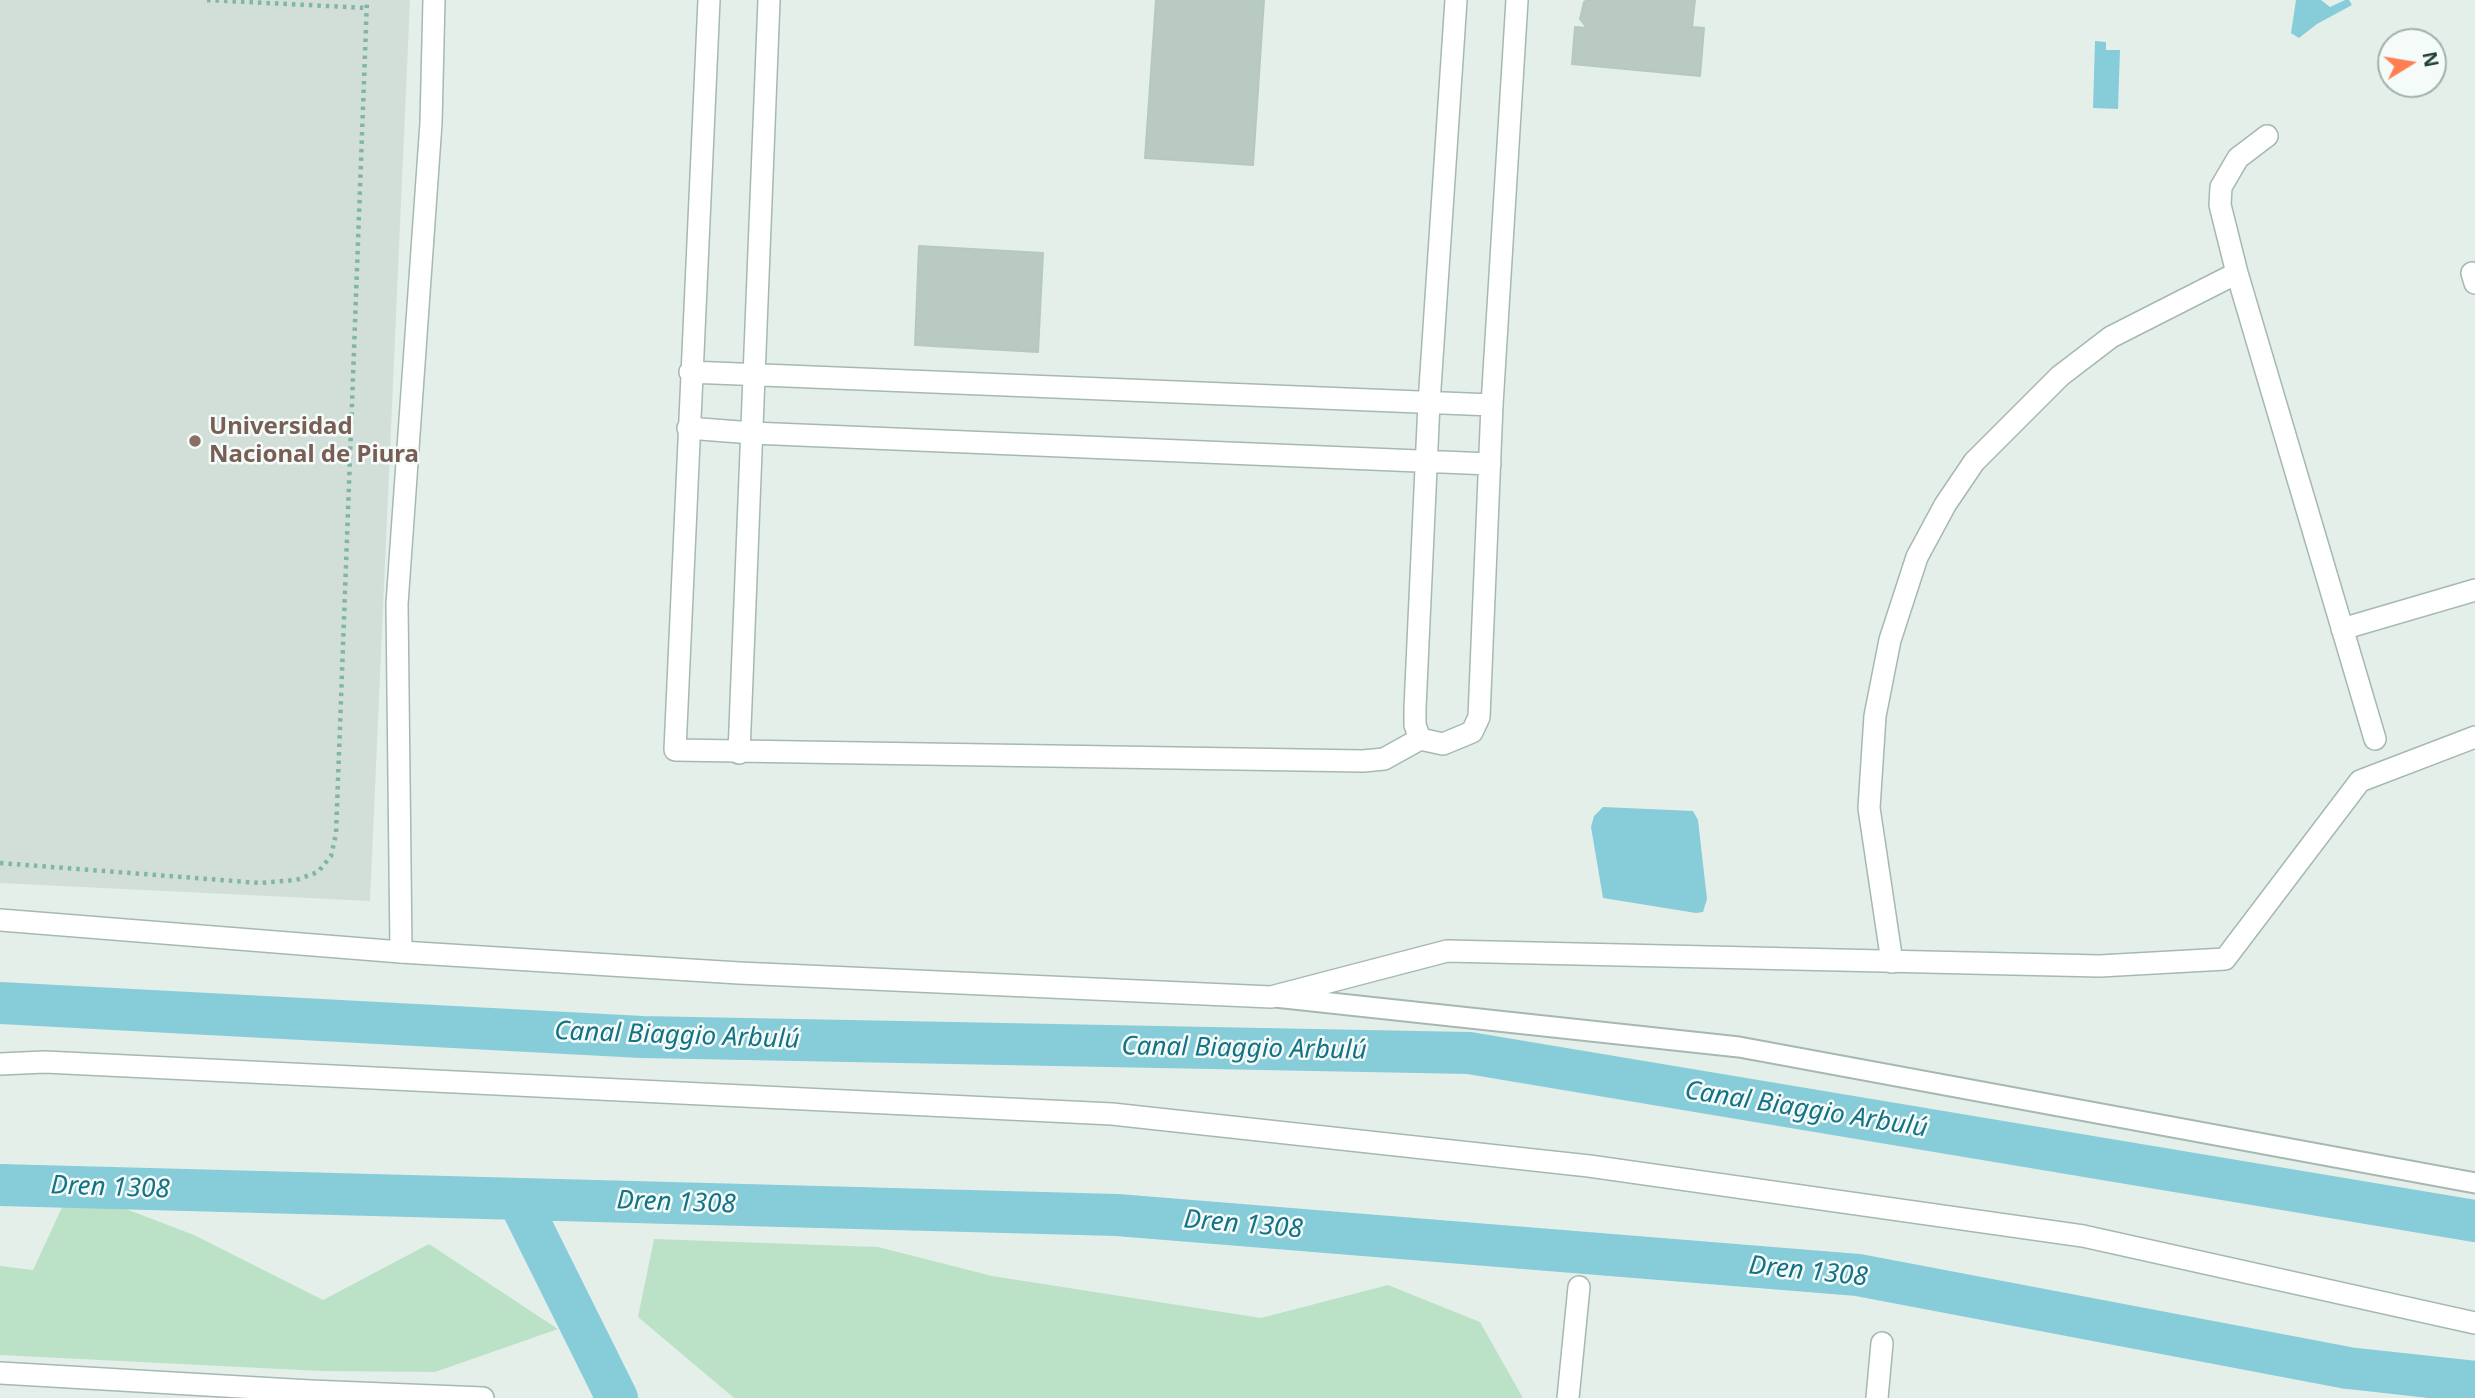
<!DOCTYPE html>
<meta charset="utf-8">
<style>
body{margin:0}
#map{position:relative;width:2475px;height:1398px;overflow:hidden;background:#e4efea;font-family:"Noto Sans",sans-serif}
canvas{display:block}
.north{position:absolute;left:2377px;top:28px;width:70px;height:70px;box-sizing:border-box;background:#f5fbf8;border:2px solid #a0b1ac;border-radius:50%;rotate:79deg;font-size:19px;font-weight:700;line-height:28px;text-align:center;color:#21433a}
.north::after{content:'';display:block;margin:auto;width:24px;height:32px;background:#ff7e52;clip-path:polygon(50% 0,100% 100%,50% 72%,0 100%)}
</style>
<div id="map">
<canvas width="2475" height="1398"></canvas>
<div class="north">N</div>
</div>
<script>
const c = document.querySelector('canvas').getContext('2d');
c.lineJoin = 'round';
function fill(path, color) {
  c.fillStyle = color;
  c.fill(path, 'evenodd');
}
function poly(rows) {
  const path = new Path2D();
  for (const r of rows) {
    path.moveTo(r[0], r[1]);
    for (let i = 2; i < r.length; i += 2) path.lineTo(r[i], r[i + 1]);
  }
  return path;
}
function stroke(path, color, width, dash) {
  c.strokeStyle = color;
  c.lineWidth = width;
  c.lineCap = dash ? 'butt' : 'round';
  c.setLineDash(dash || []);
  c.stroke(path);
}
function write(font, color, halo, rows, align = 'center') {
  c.font = font + ' "Noto Sans",sans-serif';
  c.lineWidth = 5;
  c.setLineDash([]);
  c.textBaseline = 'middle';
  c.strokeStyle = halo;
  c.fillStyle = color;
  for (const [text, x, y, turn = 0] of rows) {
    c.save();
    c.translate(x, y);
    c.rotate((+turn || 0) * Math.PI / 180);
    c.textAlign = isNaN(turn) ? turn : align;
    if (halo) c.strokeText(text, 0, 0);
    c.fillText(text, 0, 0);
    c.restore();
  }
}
fill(poly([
 [0,0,410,0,370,901,0,883]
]), '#d2dfd9');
fill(poly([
 [71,1188,194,1235,323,1300,429,1244,558,1329,435,1372,321,1371,0,1355,0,1266,33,1270],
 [654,1239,878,1247,992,1276,1261,1318,1388,1285,1480,1322,1523,1398,734,1398,638,1317]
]), '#bbe2c6');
fill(poly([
 [2296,0,2321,0,2330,7,2345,0,2349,0,2352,5,2317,24,2299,38,2291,33],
 [2095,41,2106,42,2106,50,2120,50,2118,109,2093,108],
 [1603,807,1693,811,1698,820,1707,899,1703,912,1696,913,1603,898,1591,827,1594,816]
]), '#87ccd9');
stroke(poly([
 [0,1003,642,1037,1469,1053,2475,1221],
 [0,1185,1117,1215,1858,1275,2348,1368,2475,1382],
 [518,1199,617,1398]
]), '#87ccd9', 42);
const building = poly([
 [1156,0,1264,0,1253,165,1145,158,1156,0],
 [1587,0,1695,0,1692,27,1704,28,1700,76,1572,64,1575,27,1587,28,1580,19,1584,2,1587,0],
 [919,246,1043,253,1038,352,915,345,919,246]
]);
fill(building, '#b9cac3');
stroke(building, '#b6c9c1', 2);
const service = poly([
 [1275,997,1739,1047,2475,1183]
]);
const minor = poly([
 [709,0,675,750,1363,761,1384,759,1420,739],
 [1456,0,1429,403,1415,708,1415,725,1420,739,1443,744,1472,732,1479,717,1492,405,1517,0],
 [2267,136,2238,158,2221,187,2220,205,2237,273,2375,739],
 [2472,273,2475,283],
 [690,372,1492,405],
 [688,428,752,433,1490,464],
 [2342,629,2475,590],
 [739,753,769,0],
 [401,952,397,604,431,123,434,0],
 [1892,962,1869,808,1875,716,1890,640,1917,557,1945,505,1974,462,2060,376,2111,337,2237,273],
 [0,1064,45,1062,1112,1114,1589,1166,2083,1236,2475,1323],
 [0,1373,310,1391,483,1398],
 [1568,1398,1579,1287],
 [1877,1398,1882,1343]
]);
const tertiary = poly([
 [0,920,401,952,739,973,1271,997,1447,951,2100,966,2225,959,2360,781,2475,737]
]);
stroke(service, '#a6b8b2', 23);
stroke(minor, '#a6b8b2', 24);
stroke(tertiary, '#a6b8b2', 24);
stroke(poly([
 [207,0,367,8],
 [0,863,260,883,296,880,318,872,331,856,336,834,367,0]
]), '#81b6a6', 4.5, [3.5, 5]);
stroke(service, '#fff', 19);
stroke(minor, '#fff', 21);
stroke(tertiary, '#fff', 21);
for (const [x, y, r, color] of [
 [195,441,7,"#8d6e63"]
]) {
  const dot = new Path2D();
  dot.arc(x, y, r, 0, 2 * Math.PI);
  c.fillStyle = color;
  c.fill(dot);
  stroke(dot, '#f5fbf8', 2.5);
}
write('bold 24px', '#785e54', '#f5fbf8', [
 ["Universidad",209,427],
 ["Nacional de Piura",209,455]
], 'left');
write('italic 26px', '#147286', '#f5fbf8', [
 ["Canal Biaggio Arbulú",677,1036,2],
 ["Canal Biaggio Arbulú",1244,1049,1],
 ["Canal Biaggio Arbulú",1806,1110,9],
 ["Dren 1308",110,1188,2],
 ["Dren 1308",676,1203,2],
 ["Dren 1308",1243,1225,5],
 ["Dren 1308",1808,1272,6]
]);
</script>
